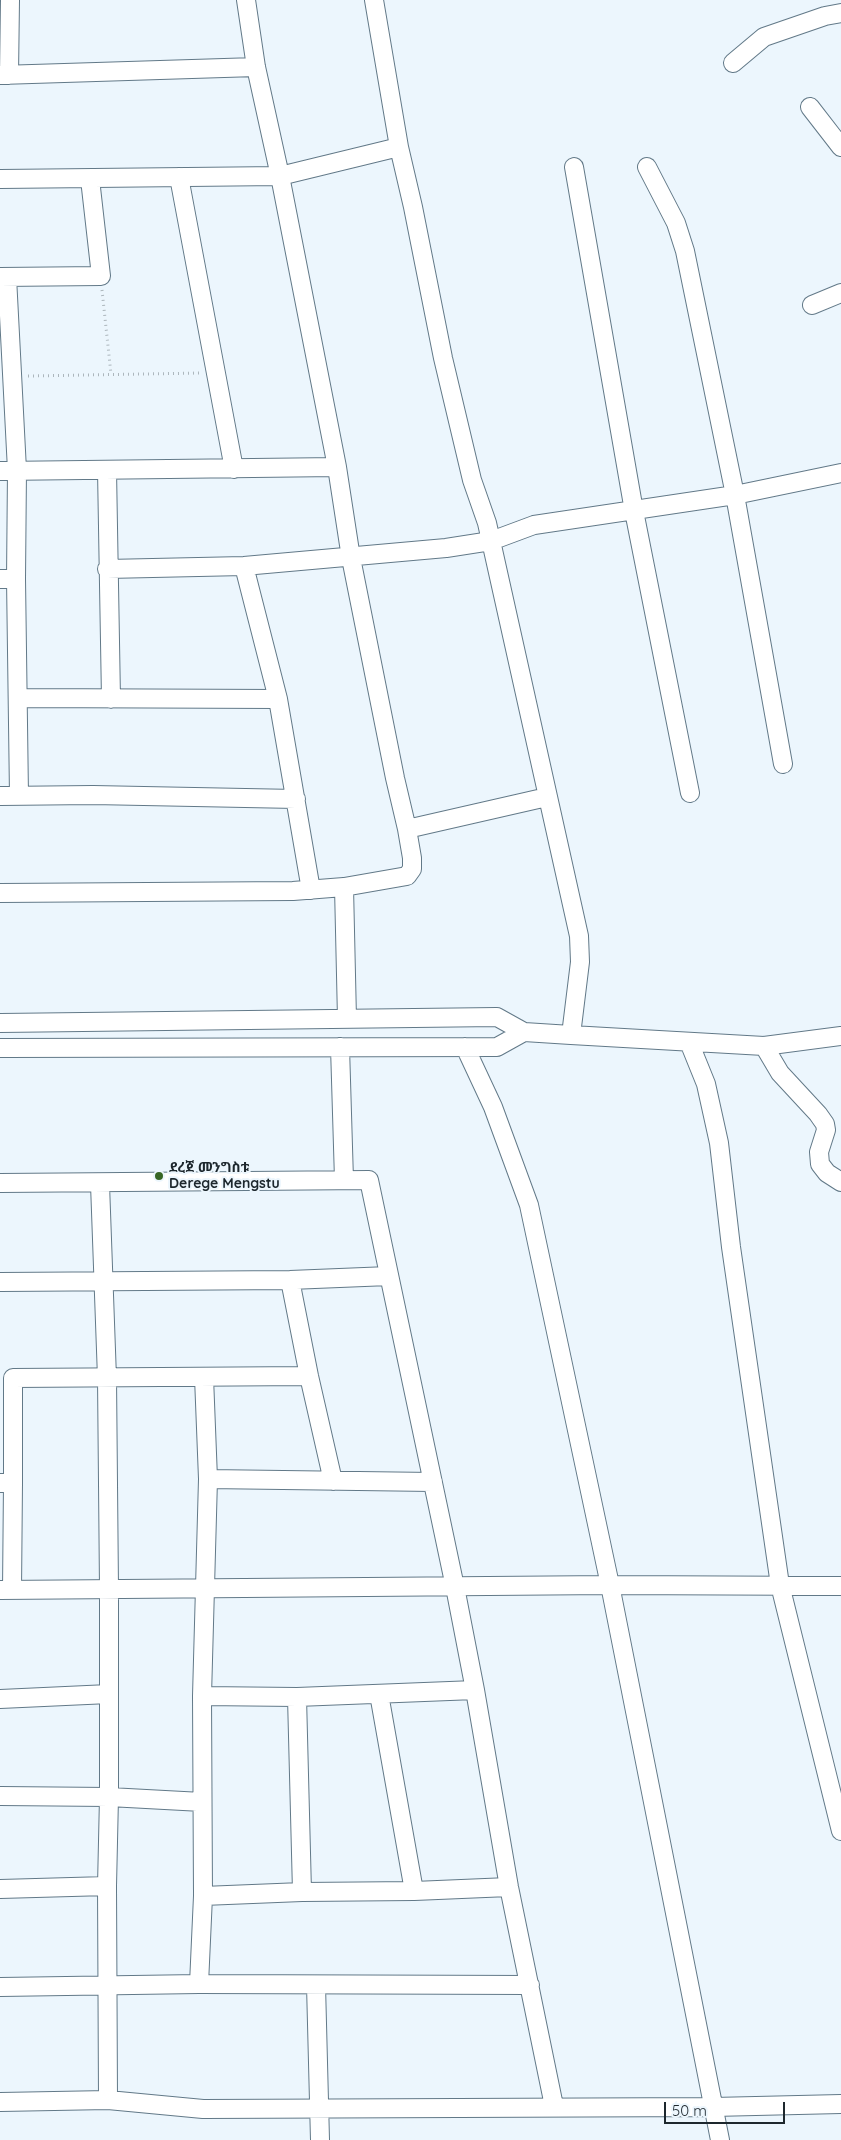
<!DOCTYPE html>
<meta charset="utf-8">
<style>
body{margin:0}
#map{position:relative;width:841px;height:2140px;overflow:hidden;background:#ecf6fd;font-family:Quicksand,sans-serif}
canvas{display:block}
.scale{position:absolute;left:664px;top:2102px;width:121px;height:22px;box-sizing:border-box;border:2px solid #1d272d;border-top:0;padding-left:6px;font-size:15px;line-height:18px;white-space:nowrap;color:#1d272d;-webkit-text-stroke:4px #ecf6fd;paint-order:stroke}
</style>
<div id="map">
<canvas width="841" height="2140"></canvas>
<div class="scale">50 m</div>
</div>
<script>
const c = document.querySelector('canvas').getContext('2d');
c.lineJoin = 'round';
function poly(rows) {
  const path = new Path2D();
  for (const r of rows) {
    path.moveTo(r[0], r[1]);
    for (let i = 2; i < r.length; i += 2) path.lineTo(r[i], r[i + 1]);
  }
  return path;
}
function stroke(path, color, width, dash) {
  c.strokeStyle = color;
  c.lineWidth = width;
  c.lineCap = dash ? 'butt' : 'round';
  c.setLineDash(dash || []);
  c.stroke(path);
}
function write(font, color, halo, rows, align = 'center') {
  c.font = font + ' Quicksand,"Noto Sans Ethiopic",sans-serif';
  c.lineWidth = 4;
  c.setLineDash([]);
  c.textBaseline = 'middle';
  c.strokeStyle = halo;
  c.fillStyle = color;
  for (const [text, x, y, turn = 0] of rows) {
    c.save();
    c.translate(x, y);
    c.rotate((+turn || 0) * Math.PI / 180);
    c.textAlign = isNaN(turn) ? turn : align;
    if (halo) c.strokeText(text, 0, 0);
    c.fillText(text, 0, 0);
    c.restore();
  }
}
const minor = poly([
 [246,0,256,67,280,176,337,467,351,558,395,778,407,829,547,797],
 [374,0,399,147],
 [733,63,764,37,825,16,841,13],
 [0,75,256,67],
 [9,75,10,0],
 [810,107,841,147],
 [574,167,634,511,690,793],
 [647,167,676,223,685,251,735,495,783,764],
 [179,177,234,469],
 [0,179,280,176,399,147,413,207,443,358,472,480,487,523,579,936,580,962,571,1035,524,1032,497,1017,0,1023],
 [0,277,101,276,90,179],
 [7,277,17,470,16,579,19,796],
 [812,305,841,293],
 [107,470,111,699],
 [0,471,337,467],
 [244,566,278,699,311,890],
 [107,569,244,566,446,548,491,541,534,525,735,495,841,473],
 [0,579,16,579],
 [18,698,278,699],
 [0,796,93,795,296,799],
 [344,887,347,1019],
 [0,893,293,891,344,887,407,876,412,869,412,858,407,829],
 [571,1035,764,1046,780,1073,818,1114,825,1124,826,1130,819,1152,820,1164,827,1173,841,1182],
 [689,1042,706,1084,719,1143,731,1247,780,1585,841,1831],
 [764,1046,841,1036],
 [340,1047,344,1180],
 [465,1047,493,1107,529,1205,610,1585,720,2140],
 [0,1048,497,1047,524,1032],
 [0,1183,369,1180,455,1587,475,1690,509,1887,554,2106],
 [100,1184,107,1378,109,1589,109,1797,107,1886,108,2100],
 [290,1280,309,1376,333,1481],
 [0,1282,290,1280,389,1276],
 [204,1377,208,1479],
 [0,1483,13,1483,13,1378,309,1376],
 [0,1590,610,1585,841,1586],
 [12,1590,13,1483],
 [379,1694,414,1891],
 [202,1696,297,1697,475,1690],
 [297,1697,302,1892,414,1891,509,1887],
 [0,1699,109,1694],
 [0,1796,109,1797,202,1802],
 [0,1889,107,1886],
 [203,1896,302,1892],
 [199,1984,203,1896,202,1696,208,1479,433,1482],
 [316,1985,320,2140],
 [0,1987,199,1984,530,1985],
 [0,2102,108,2100,203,2109,713,2107,841,2104]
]);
stroke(minor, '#627988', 20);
stroke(poly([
 [102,290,111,374],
 [28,376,201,373]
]), '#acb6bc', 3, [1, 4]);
stroke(minor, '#fff', 18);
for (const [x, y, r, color] of [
 [159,1176,5,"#386625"]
]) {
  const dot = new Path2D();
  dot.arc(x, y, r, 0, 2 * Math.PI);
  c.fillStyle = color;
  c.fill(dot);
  stroke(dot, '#ecf6fd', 2);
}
write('bold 14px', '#1d272d', '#ecf6fd', [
 ["ደረጀ መንግስቱ",169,1168],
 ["Derege Mengstu",169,1184]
], 'left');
</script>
